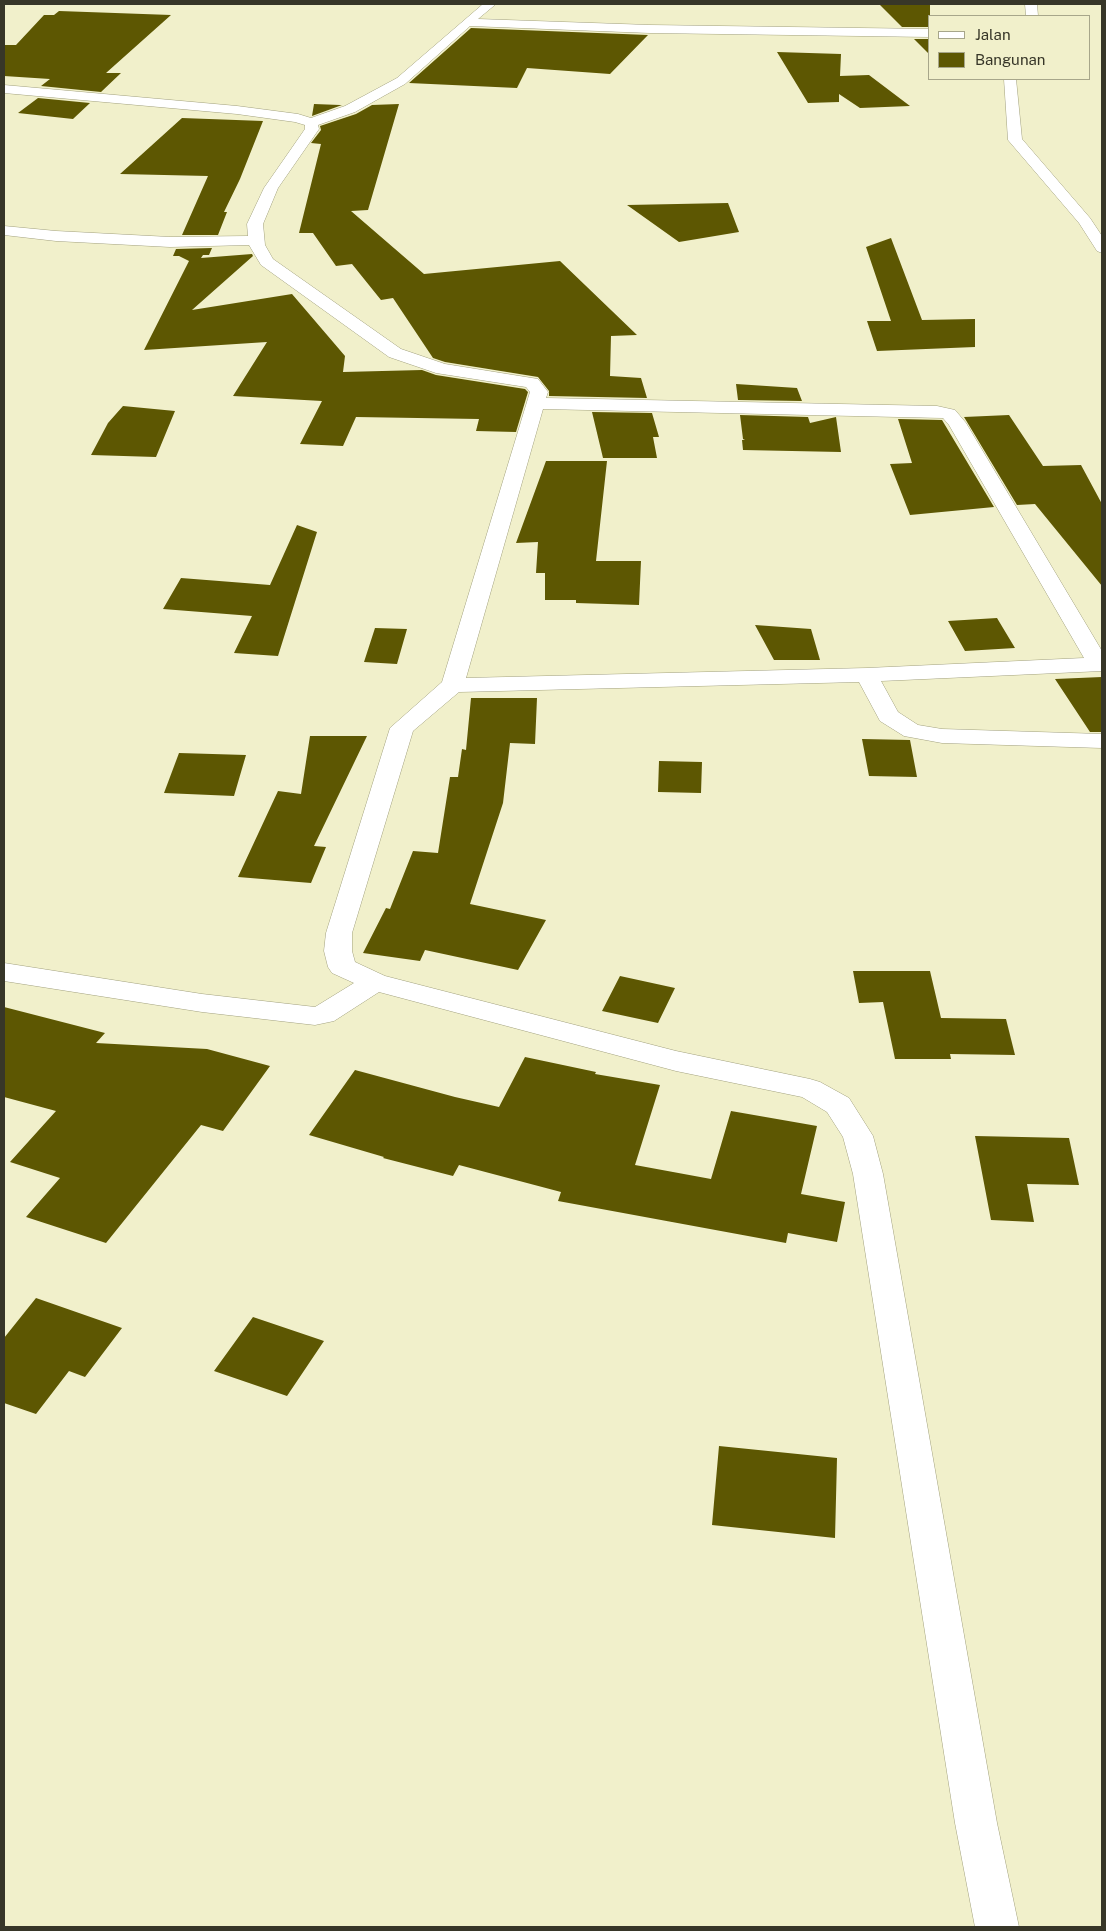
<!DOCTYPE html>
<style>
body{margin:0}
#map{position:relative;width:1106px;height:1931px;overflow:hidden;background:#f1f0cb;font-family:"Public Sans",sans-serif}
canvas{display:block}
.frame{position:absolute;inset:0;border:5px solid #373628;pointer-events:none}
.legend{position:absolute;left:928px;top:15px;width:162px;height:65px;box-sizing:border-box;background:#f1f0cb;border:1px solid #a7a68a;margin:0;padding:6px 9px;list-style:none;font-size:15px;color:#373628}
.legend li{display:flex;align-items:center;gap:10px;height:25px}
.legend b{width:25px;border:1px solid #a7a68a}
</style>
<div id="map">
<canvas width="1106" height="1931"></canvas>
<div class="frame"></div>
<ul class="legend">
<li><b style="height:6px;background:#fff"></b>Jalan</li>
<li><b style="height:14px;background:#5d5702"></b>Bangunan</li>
</ul>
</div>
<script>
const c = document.querySelector('canvas').getContext('2d');
c.lineJoin = 'round';
function fill(path, color) {
  c.fillStyle = color;
  c.fill(path, 'evenodd');
}
function poly(rows) {
  const path = new Path2D();
  for (const r of rows) {
    path.moveTo(r[0], r[1]);
    for (let i = 2; i < r.length; i += 2) path.lineTo(r[i], r[i + 1]);
  }
  return path;
}
function stroke(path, color, width, dash) {
  c.strokeStyle = color;
  c.lineWidth = width;
  c.lineCap = dash ? 'butt' : 'round';
  c.setLineDash(dash || []);
  c.stroke(path);
}
fill(poly([
 [879,4,930,4,930,27,902,27],
 [59,11,171,15,106,73,121,73,101,92,41,86,50,79,4,76,4,45,16,45,44,15,54,15],
 [471,28,496,29,648,35,610,74,527,68,517,88,409,83],
 [914,39,930,39,930,55],
 [777,52,841,54,840,76,869,75,910,106,860,108,839,94,839,102,808,103],
 [38,98,90,103,73,119,18,113],
 [314,104,340,105,342,105,312,116],
 [399,104,368,210,351,211,424,274,560,261,637,335,611,336,610,376,641,378,647,398,549,396,549,391,538,377,445,362,433,358,393,298,381,300,352,264,336,266,313,233,299,233,321,144,311,143,321,130,320,126,356,114,372,105],
 [182,118,263,121,240,179,224,212,227,212,218,235,182,235,208,176,120,174],
 [728,203,739,232,679,242,627,205],
 [891,238,922,320,975,319,975,347,877,351,867,321,891,321,866,247],
 [212,248,209,255,203,255,201,258,252,254,253,256,192,310,292,294,345,356,343,372,422,370,436,375,525,389,528,392,516,432,476,431,479,419,356,417,343,446,300,444,322,401,233,396,267,342,144,350,189,261,179,256,173,256,176,249],
 [736,384,797,388,802,401,738,400],
 [123,406,175,411,156,457,91,455,108,423],
 [592,412,652,413,659,437,653,437,657,458,603,458],
 [740,415,808,417,810,423,836,417,841,452,743,450,742,440,745,440,743,439],
 [1009,415,1043,466,1081,465,1102,504,1102,586,1035,504,1017,505,964,417],
 [898,419,942,420,994,507,910,515,890,464,912,463],
 [546,461,607,461,596,561,641,561,639,605,576,603,576,600,545,600,545,573,536,573,538,542,516,543],
 [297,525,317,532,278,656,234,653,252,616,163,609,181,578,270,585],
 [997,618,1015,648,965,651,948,621],
 [755,625,811,629,820,660,774,660],
 [375,628,407,629,397,664,364,662],
 [1102,677,1102,732,1090,732,1055,679],
 [471,698,537,698,535,744,510,743,503,803,470,904,546,920,518,970,425,950,420,961,363,953,386,908,390,909,413,851,438,853,450,777,458,777,462,749,466,750],
 [310,736,367,736,314,846,326,847,311,883,238,877,278,791,301,794],
 [862,739,910,740,917,777,869,776],
 [179,753,246,755,234,796,164,793],
 [659,761,702,762,701,793,658,792],
 [853,971,930,971,941,1018,1006,1019,1015,1055,950,1054,951,1059,895,1059,883,1002,859,1003],
 [620,976,675,988,658,1023,602,1011],
 [4,1007,105,1033,96,1043,207,1049,270,1066,223,1131,201,1125,106,1243,26,1217,60,1178,10,1162,56,1111,4,1097],
 [525,1057,596,1072,595,1074,660,1085,635,1165,711,1179,731,1111,817,1126,801,1194,845,1202,837,1242,788,1233,786,1243,558,1201,561,1192,459,1165,453,1176,383,1158,384,1157,309,1135,355,1070,455,1097,499,1107],
 [975,1136,1069,1138,1079,1185,1027,1184,1034,1222,991,1220],
 [36,1298,122,1328,85,1377,69,1371,36,1414,4,1403,4,1338],
 [253,1317,324,1341,287,1396,214,1371],
 [719,1446,837,1458,835,1538,712,1525]
]), '#5d5702');
const minor = poly([
 [483,4,496,4,478,19,650,25,930,29,930,37,650,33,470,26,405,84,355,112,318,125,319,129,278,188,263,224,265,245,273,259,401,349,445,364,538,379,548,392,546,398,937,406,955,410,966,423,1102,651,1102,671,881,681,898,712,918,725,942,729,1102,734,1102,748,942,743,904,736,880,721,859,682,459,692,413,731,352,933,352,951,355,962,385,976,676,1051,810,1079,820,1082,849,1098,873,1136,883,1174,997,1823,1019,1927,975,1927,955,1823,853,1174,843,1137,827,1112,802,1097,676,1071,379,992,334,1021,315,1025,202,1012,4,981,4,963,202,994,315,1007,354,983,332,973,328,967,324,951,326,933,390,728,442,682,530,392,526,387,436,373,389,357,261,265,249,245,170,247,56,241,4,235,4,226,56,231,170,237,248,236,247,224,264,188,305,129,305,125,295,122,237,114,4,93,4,85,237,106,298,114,311,118,345,106,397,78,483,4],
 [543,409,943,418,949,425,1084,658,867,668,466,678,543,409],
 [1025,4,1037,4,1038,16,1026,16,1025,4],
 [1004,79,1016,79,1022,139,1090,218,1102,236,1102,253,1097,251,1079,223,1008,140,1004,79]
]);
stroke(minor, '#a2a17f', 1);
fill(minor, '#fff');
</script>
